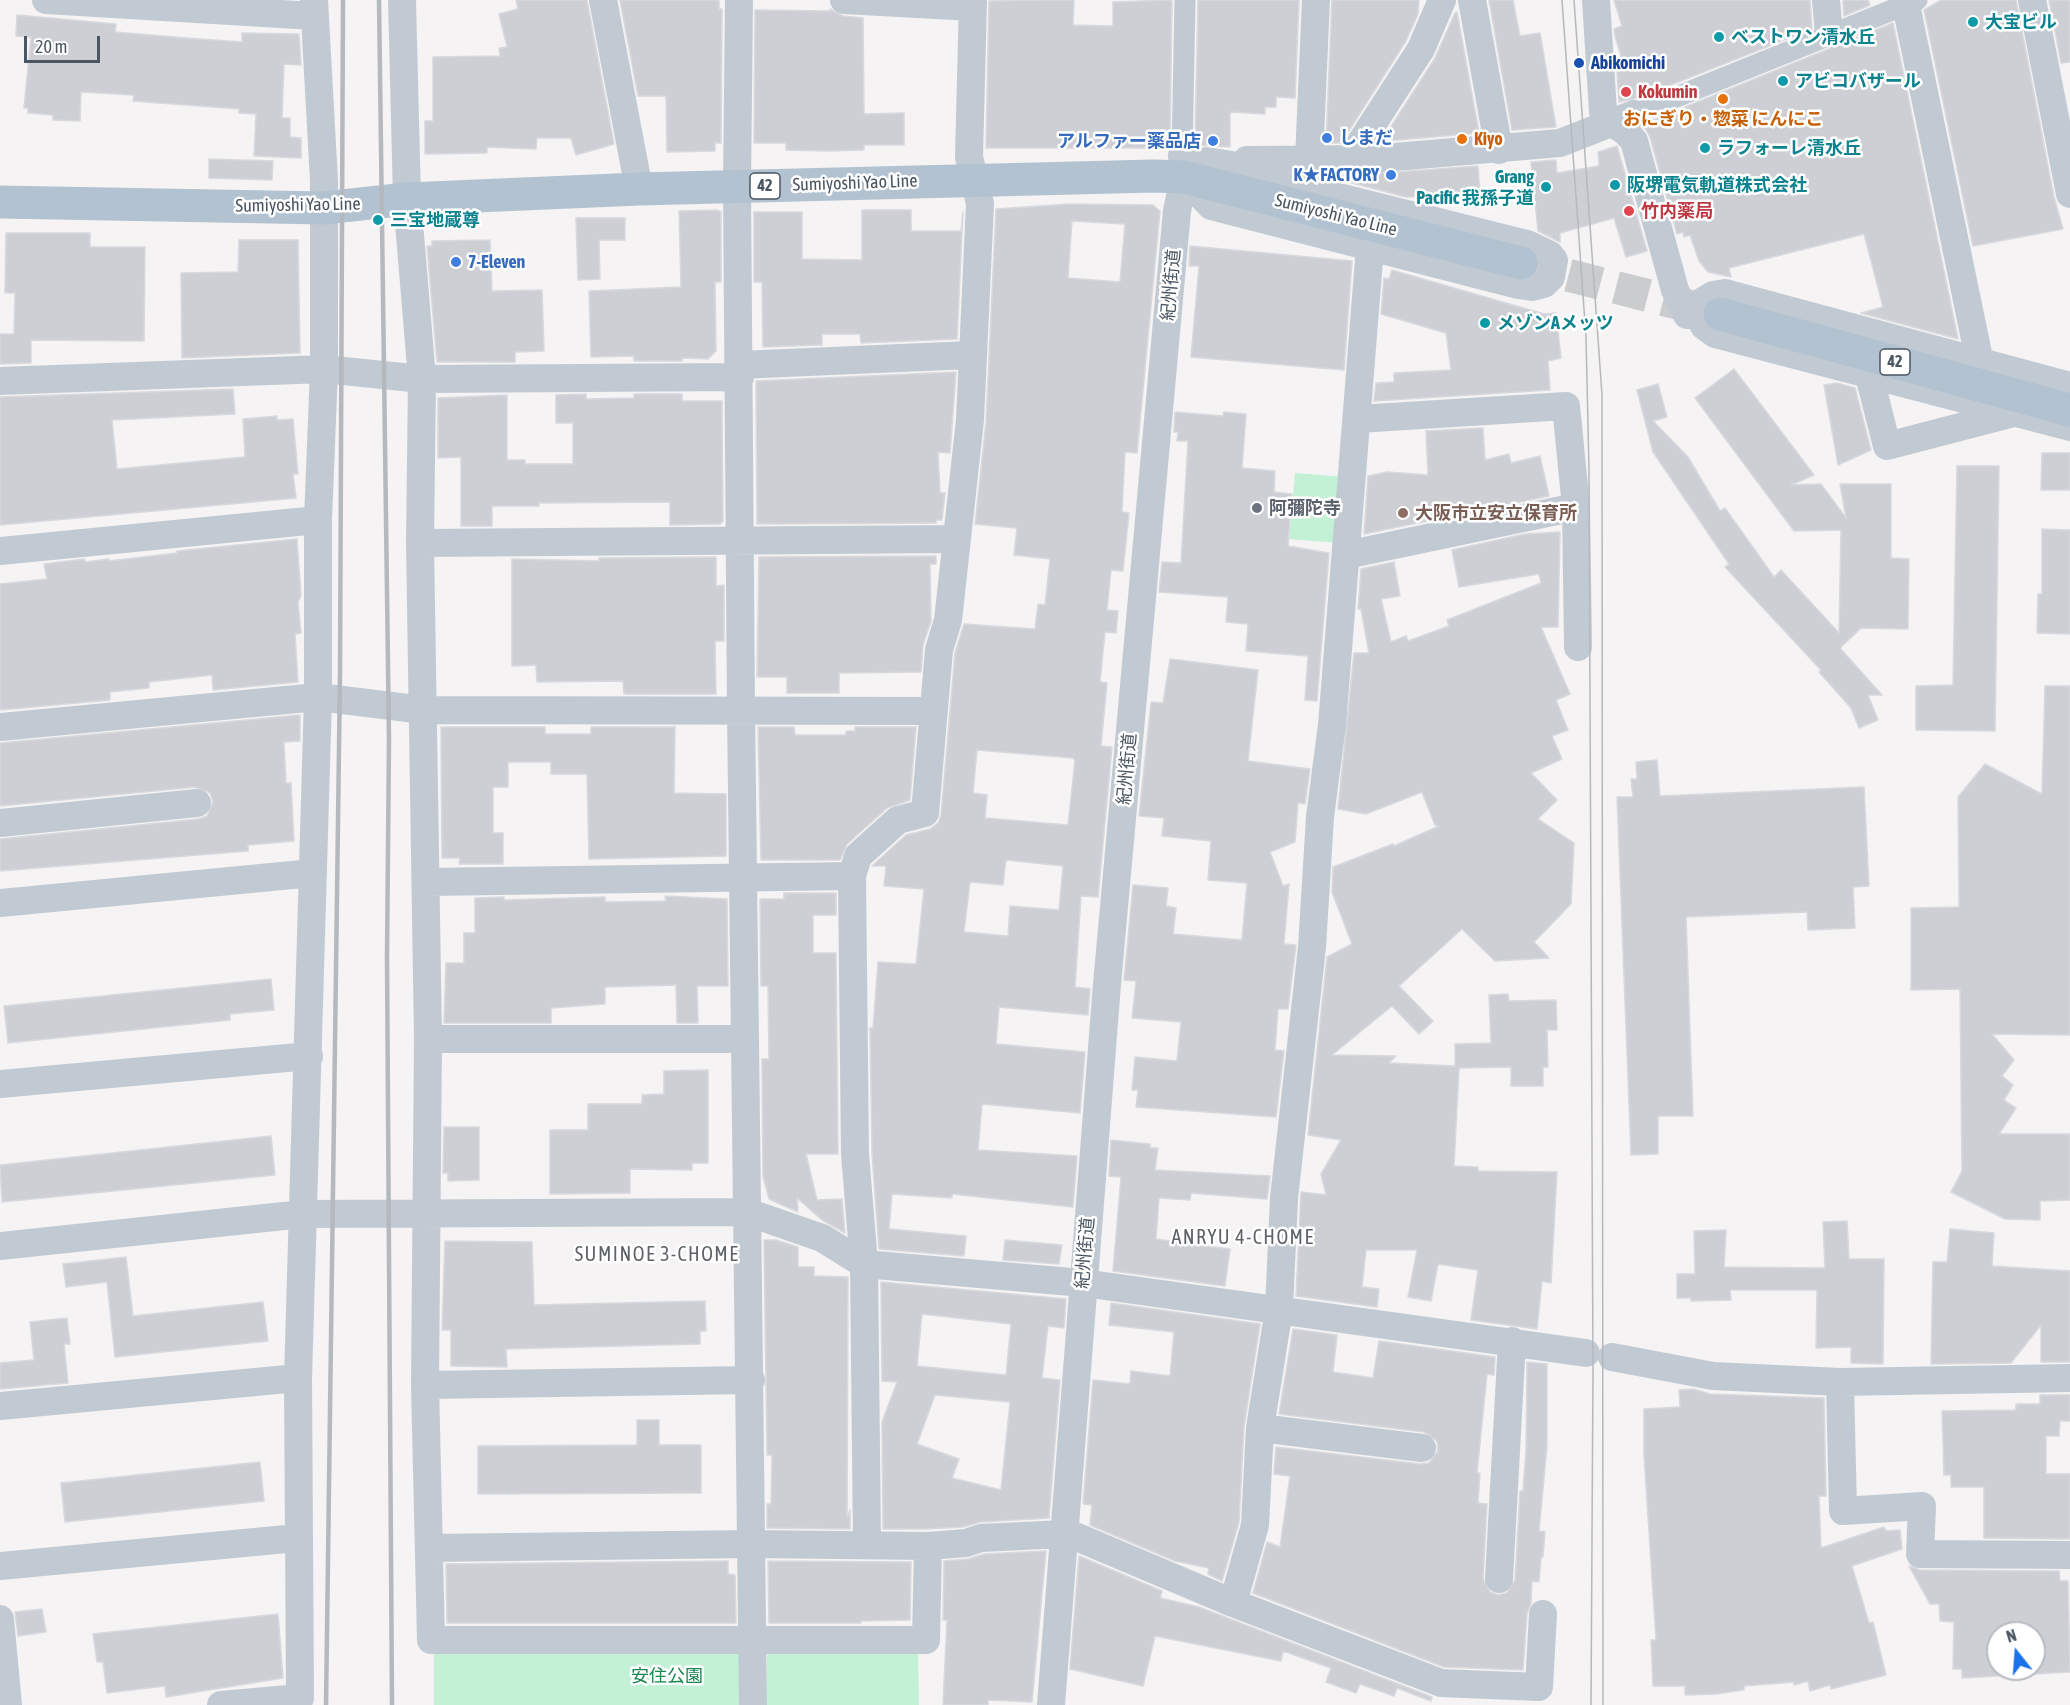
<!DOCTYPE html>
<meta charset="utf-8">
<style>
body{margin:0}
#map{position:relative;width:2070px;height:1705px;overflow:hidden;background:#f5f3f3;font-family:"Asap Condensed",sans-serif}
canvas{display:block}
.north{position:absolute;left:1986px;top:1621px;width:60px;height:60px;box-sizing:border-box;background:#fff;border:2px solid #b7bbc0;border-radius:50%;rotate:343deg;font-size:16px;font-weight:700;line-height:24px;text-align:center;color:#4a5661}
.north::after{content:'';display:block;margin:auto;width:21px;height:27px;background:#1a73e8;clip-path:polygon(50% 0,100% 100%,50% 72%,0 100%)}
.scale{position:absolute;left:24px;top:36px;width:76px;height:27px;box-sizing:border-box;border:3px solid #4a5661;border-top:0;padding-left:8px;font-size:18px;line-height:21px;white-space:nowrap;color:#4a5661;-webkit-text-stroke:4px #fff;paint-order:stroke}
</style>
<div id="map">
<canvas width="2070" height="1705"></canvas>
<div class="north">N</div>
<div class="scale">20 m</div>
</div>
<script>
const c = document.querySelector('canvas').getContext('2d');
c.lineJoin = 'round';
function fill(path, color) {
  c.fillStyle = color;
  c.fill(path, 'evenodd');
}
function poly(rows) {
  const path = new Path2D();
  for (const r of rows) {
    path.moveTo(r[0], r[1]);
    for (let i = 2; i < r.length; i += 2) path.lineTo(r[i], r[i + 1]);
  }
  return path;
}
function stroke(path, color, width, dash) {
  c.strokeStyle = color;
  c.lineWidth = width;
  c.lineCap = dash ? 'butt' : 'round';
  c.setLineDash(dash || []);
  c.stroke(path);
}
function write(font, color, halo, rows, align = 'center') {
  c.font = font + ' "Asap Condensed","Noto Sans JP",sans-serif';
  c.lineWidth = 5;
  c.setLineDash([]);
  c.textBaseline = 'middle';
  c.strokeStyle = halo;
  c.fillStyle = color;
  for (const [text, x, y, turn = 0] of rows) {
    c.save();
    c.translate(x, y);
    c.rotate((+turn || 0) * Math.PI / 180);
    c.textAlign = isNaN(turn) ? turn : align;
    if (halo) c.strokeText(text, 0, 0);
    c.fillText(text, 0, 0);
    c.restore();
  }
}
fill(poly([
 [1295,473,1345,477,1339,543,1289,539],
 [775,1647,918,1653,919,1705,767,1705,767,1655],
 [434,1650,742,1653,742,1705,434,1705]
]), '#c3f1d5');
const building = poly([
 [516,0,587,0,614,144,576,155,571,138,537,138,536,149,487,147,487,153,425,154,425,121,433,121,433,57,500,56,499,48,507,47,499,14,518,9,516,0],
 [620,0,719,0,719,9,722,9,721,143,715,143,715,151,667,152,666,96,638,96,620,0],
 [1047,0,1074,0,1073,25,1113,26,1113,2,1172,0,1170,137,1160,148,986,148,989,1,1047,0],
 [1198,0,1299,0,1295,98,1276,97,1276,107,1265,107,1265,114,1230,112,1230,147,1195,145,1198,0],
 [1332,0,1419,0,1418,14,1406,41,1341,143,1326,143,1332,0],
 [1489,0,1513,0,1520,36,1540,33,1556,127,1512,130,1489,0],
 [1614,0,1810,0,1812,29,1638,98,1619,102,1617,71,1625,69,1615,36,1614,29,1622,26,1614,0],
 [1843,0,1868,0,1870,5,1844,16,1843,0],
 [1941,0,2016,0,2054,197,2063,229,1973,246,1924,10,1941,0],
 [2049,0,2070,0,2070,62,2061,63,2049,0],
 [830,9,843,16,863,18,864,114,904,113,904,145,864,145,864,150,827,151,786,150,786,143,754,143,755,10,830,11,830,9],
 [1457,12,1479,133,1386,141,1385,136,1435,58,1455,13,1457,12],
 [17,15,116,24,115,32,186,38,242,42,242,33,299,34,301,65,284,64,282,118,290,118,290,137,301,138,301,158,254,156,256,114,239,113,239,109,133,101,134,95,81,92,80,121,53,120,53,115,28,113,28,108,24,108,31,37,16,36,17,15],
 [1893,23,1958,339,1861,313,1883,307,1864,234,1729,268,1731,277,1708,272,1699,261,1690,235,1684,237,1683,232,1677,234,1650,137,1645,128,1648,122,1893,23],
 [1617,146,1647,251,1626,257,1614,218,1560,233,1560,242,1538,231,1531,162,1556,160,1557,173,1599,166,1598,152,1617,146],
 [209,159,273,161,272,180,209,178,209,159],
 [1478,166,1480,194,1406,197,1341,180,1341,176,1478,166],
 [1069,204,1153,205,1160,211,1137,453,1125,452,1122,512,1129,513,1123,571,1111,570,1107,610,1118,611,1116,633,1105,632,1100,682,1107,683,1101,746,1112,747,1098,897,1081,896,1075,987,1090,989,1088,1015,999,1007,996,1044,1085,1052,1080,1113,982,1104,978,1150,1077,1156,1073,1207,952,1194,952,1198,892,1194,889,1229,966,1236,964,1256,879,1249,872,1153,870,1028,873,1028,878,962,916,964,924,889,884,886,886,866,872,866,906,835,930,829,938,823,941,815,955,653,964,624,1035,629,1038,604,1045,605,1050,559,1014,555,1017,528,975,524,986,422,996,209,1069,204],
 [1072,221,1125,224,1120,282,1068,278,1072,221],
 [977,750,1073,758,1075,761,1068,825,985,818,987,795,973,793,977,750],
 [1006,860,1063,866,1059,910,1010,906,1008,936,964,932,970,882,1003,885,1006,860],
 [717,210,721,212,721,282,715,282,716,351,708,359,682,358,682,361,634,361,634,356,591,357,589,291,681,287,679,211,717,210],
 [862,210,911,210,911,231,961,231,963,212,957,339,861,343,860,334,822,334,822,345,763,347,762,282,754,282,754,212,802,212,802,259,862,260,862,210],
 [576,218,625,218,625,240,599,240,600,279,578,280,576,218],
 [6,233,90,233,90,247,145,247,144,341,31,340,31,363,0,364,0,334,14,334,15,293,5,293,6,233],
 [239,240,298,240,300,353,182,358,181,273,238,272,239,240],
 [490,240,492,291,542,290,544,351,515,352,515,362,437,362,427,246,432,246,432,241,490,240],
 [1190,246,1352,261,1344,370,1191,357,1199,266,1189,266,1190,246],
 [1392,270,1544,314,1556,313,1561,358,1548,361,1550,390,1374,401,1376,383,1394,382,1394,373,1451,370,1446,333,1381,314,1384,278,1389,279,1392,270],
 [1734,369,1814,475,1791,485,1821,484,1846,518,1840,484,1891,484,1891,558,1909,559,1908,629,1861,628,1840,648,1882,695,1868,695,1878,720,1859,728,1851,708,1819,672,1821,670,1725,567,1729,564,1653,452,1637,390,1658,384,1667,417,1653,421,1688,457,1720,511,1725,508,1774,577,1781,570,1839,633,1841,530,1794,531,1695,398,1734,369],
 [956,372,950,453,938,452,940,493,945,493,942,520,936,520,936,523,757,524,756,381,956,372],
 [1837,383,1855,388,1871,450,1838,465,1824,385,1837,383],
 [233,389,235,414,112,420,117,469,245,457,243,419,277,416,277,420,293,419,298,474,293,474,296,498,0,525,0,397,233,389],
 [586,394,586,399,634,398,634,394,682,394,682,401,722,401,723,521,720,524,670,525,670,502,539,503,539,506,492,506,492,526,461,526,461,457,438,458,438,398,507,395,507,460,525,460,525,464,573,464,573,423,556,423,556,395,586,394],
 [1175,412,1223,416,1224,412,1246,414,1242,468,1275,471,1274,492,1292,494,1288,546,1329,553,1317,701,1305,700,1308,656,1246,651,1248,624,1226,622,1228,597,1159,592,1162,562,1181,563,1188,441,1177,441,1178,432,1174,432,1175,412],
 [1483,428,1485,460,1509,454,1511,463,1540,456,1549,496,1364,534,1368,476,1387,472,1428,475,1426,431,1483,428],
 [2042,453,2070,453,2070,490,2041,490,2042,453],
 [1957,466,1999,466,1995,731,1916,730,1916,686,1953,685,1957,466],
 [2042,529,2070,530,2070,634,2037,633,2038,594,2042,594,2042,529],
 [1560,532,1558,627,1541,627,1570,694,1556,700,1568,730,1552,736,1562,759,1531,773,1557,800,1538,819,1574,843,1571,904,1534,942,1549,958,1495,961,1462,929,1399,986,1433,1021,1419,1034,1392,1006,1332,1055,1396,1056,1389,1063,1455,1066,1455,1044,1491,1043,1489,995,1508,994,1509,1001,1556,1000,1557,1030,1547,1030,1548,1067,1543,1067,1543,1086,1511,1086,1511,1067,1459,1068,1454,1166,1478,1167,1478,1171,1557,1172,1551,1283,1542,1281,1537,1329,1471,1320,1478,1270,1438,1264,1431,1301,1408,1297,1417,1250,1366,1250,1362,1287,1379,1289,1377,1307,1296,1296,1301,1192,1326,1195,1321,1174,1341,1140,1308,1135,1327,957,1352,944,1332,892,1333,867,1393,844,1394,846,1439,826,1435,825,1422,792,1366,814,1338,809,1354,653,1369,653,1361,609,1358,609,1361,569,1394,562,1400,596,1381,599,1391,642,1406,636,1408,641,1449,626,1447,620,1541,583,1539,574,1459,587,1452,550,1525,534,1560,532],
 [297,539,301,596,298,602,301,633,295,634,298,682,213,690,212,675,149,682,149,688,110,692,110,700,0,710,0,584,47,579,44,564,84,559,85,562,109,559,109,561,177,553,177,551,297,539],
 [936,556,936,564,930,564,931,621,923,645,921,672,839,673,839,693,787,693,787,677,757,677,759,557,936,556],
 [716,557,716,586,724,585,724,641,715,641,716,694,624,694,623,681,537,682,536,665,512,666,512,559,599,561,599,558,716,557],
 [1170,659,1258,670,1248,761,1310,769,1305,804,1298,803,1295,842,1270,852,1283,886,1289,884,1284,944,1296,945,1288,1009,1278,1009,1275,1050,1284,1051,1276,1117,1136,1107,1138,1090,1132,1090,1135,1057,1177,1061,1181,1022,1132,1018,1136,981,1124,980,1133,885,1168,888,1166,906,1176,908,1173,934,1242,940,1247,883,1208,880,1211,841,1162,836,1164,818,1139,816,1151,702,1163,703,1170,659],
 [2045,686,2070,686,2070,1035,1992,1034,2014,1060,2002,1076,2013,1085,2004,1100,2016,1108,1999,1134,2070,1134,2070,1200,2040,1201,2040,1220,2005,1219,1951,1192,1962,1171,1960,989,1911,990,1911,908,1959,907,1958,797,1985,764,2042,794,2045,686],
 [300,715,300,741,284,742,286,783,291,783,294,841,248,845,248,851,0,871,0,839,199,819,207,816,213,802,210,793,195,787,0,806,0,743,300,715],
 [441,727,545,727,545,734,591,734,591,727,675,727,674,793,726,794,726,856,589,859,587,774,551,774,551,762,508,762,508,787,493,787,493,833,503,833,503,864,459,864,460,858,442,858,441,727],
 [758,727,794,727,795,735,846,735,846,731,855,731,855,727,916,727,910,800,887,808,847,844,840,860,761,860,758,727],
 [1657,760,1660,796,1864,787,1869,886,1853,887,1855,928,1808,930,1807,912,1686,917,1693,1116,1658,1116,1658,1154,1631,1155,1617,797,1633,797,1631,779,1637,779,1636,762,1657,760],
 [784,893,836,893,836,915,813,915,813,953,836,953,838,1154,806,1154,817,1200,842,1199,845,1233,822,1220,797,1198,798,1212,769,1199,763,1176,762,1059,769,1059,768,986,761,986,760,899,784,899,784,893],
 [665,896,727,899,728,986,697,986,698,1023,677,1023,676,985,605,987,605,1004,551,1008,551,1023,444,1023,446,963,464,963,464,933,475,933,475,898,504,897,504,900,605,897,605,902,666,901,665,896],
 [271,979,274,1010,230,1014,230,1020,8,1043,4,1006,271,979],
 [708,1070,708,1163,692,1163,692,1170,630,1169,630,1193,550,1194,550,1130,588,1130,588,1104,642,1104,642,1095,664,1094,664,1071,708,1070],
 [444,1127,479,1127,479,1180,448,1181,448,1173,443,1173,444,1127],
 [271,1136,275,1175,2,1202,0,1165,271,1136],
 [1111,1140,1150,1144,1150,1148,1158,1148,1155,1170,1270,1176,1267,1199,1191,1193,1190,1200,1159,1198,1156,1239,1230,1249,1225,1286,1113,1271,1121,1177,1109,1176,1111,1140],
 [1847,1221,1849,1259,1884,1259,1883,1364,1851,1363,1851,1347,1816,1348,1817,1290,1730,1290,1731,1300,1691,1301,1691,1298,1677,1298,1677,1274,1695,1274,1694,1231,1726,1230,1724,1267,1825,1268,1823,1222,1847,1221],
 [1950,1229,1994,1233,1992,1266,2070,1271,2070,1362,2041,1362,2041,1325,2011,1363,1931,1364,1933,1262,1947,1262,1950,1229],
 [764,1240,776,1240,798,1247,798,1267,814,1267,814,1276,848,1277,847,1518,850,1510,850,1529,767,1528,767,1504,771,1504,772,1455,767,1455,764,1240],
 [1005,1240,1062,1245,1059,1264,1003,1260,1005,1240],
 [445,1241,532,1242,534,1305,705,1301,706,1331,700,1331,700,1344,506,1349,507,1367,451,1366,451,1330,442,1330,445,1241],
 [126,1257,133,1316,263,1302,268,1341,115,1357,107,1282,66,1287,63,1264,126,1257],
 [881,1282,1066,1299,1064,1328,1048,1326,1042,1378,1060,1380,1049,1518,980,1522,963,1527,927,1529,883,1529,882,1422,897,1382,882,1381,881,1282],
 [922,1314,1011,1324,1006,1375,917,1366,922,1314],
 [935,1395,1010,1402,1001,1490,952,1478,959,1459,917,1444,935,1395],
 [1111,1303,1260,1324,1244,1427,1239,1522,1222,1581,1208,1574,1209,1568,1175,1561,1090,1525,1092,1505,1083,1504,1093,1380,1130,1384,1131,1371,1170,1376,1174,1332,1109,1325,1111,1303],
 [67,1318,70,1344,64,1344,68,1383,0,1389,0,1363,34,1360,30,1322,67,1318],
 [1293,1329,1337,1335,1333,1372,1373,1378,1379,1341,1495,1357,1494,1375,1487,1374,1477,1473,1480,1473,1478,1503,1487,1504,1483,1579,1490,1592,1498,1595,1507,1593,1515,1580,1520,1491,1523,1491,1526,1450,1527,1362,1547,1364,1547,1446,1539,1531,1545,1532,1543,1557,1541,1557,1539,1582,1532,1581,1531,1603,1527,1613,1523,1670,1444,1667,1253,1593,1267,1542,1280,1547,1290,1476,1274,1474,1276,1447,1420,1464,1429,1463,1438,1451,1437,1441,1424,1432,1279,1414,1293,1329],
 [1693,1389,1710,1394,1824,1398,1826,1496,1819,1496,1821,1548,1884,1527,1886,1531,1900,1530,1902,1549,1852,1566,1869,1623,1873,1622,1886,1675,1831,1689,1830,1685,1810,1691,1808,1681,1794,1685,1794,1682,1744,1686,1744,1690,1716,1694,1685,1695,1685,1686,1653,1686,1651,1640,1656,1640,1644,1455,1644,1409,1680,1407,1679,1390,1693,1389],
 [2040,1395,2070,1395,2070,1421,2060,1421,2059,1436,2046,1436,2046,1474,2070,1474,2070,1539,1984,1538,1984,1487,1951,1487,1951,1475,1944,1475,1942,1411,2016,1410,2016,1404,2040,1404,2040,1395],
 [637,1420,659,1420,659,1445,701,1445,701,1493,478,1494,478,1446,637,1445,637,1420],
 [260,1462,264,1501,65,1522,61,1483,260,1462],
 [1046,1551,1032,1702,988,1700,988,1705,943,1705,947,1620,943,1620,944,1561,968,1559,984,1554,1046,1551],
 [1079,1556,1162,1591,1160,1598,1199,1607,1432,1697,1431,1701,1397,1688,1394,1696,1360,1684,1356,1693,1326,1682,1331,1668,1283,1651,1281,1661,1155,1636,1143,1686,1070,1669,1079,1556],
 [728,1561,728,1574,735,1575,736,1623,447,1623,446,1564,728,1561],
 [768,1561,911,1562,910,1620,861,1621,861,1623,769,1623,768,1561],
 [1909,1566,1920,1570,2059,1571,2060,1581,2068,1581,2070,1672,1962,1678,1962,1669,1953,1669,1954,1622,1940,1621,1939,1604,1930,1604,1909,1566],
 [1998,1633,2034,1633,2034,1669,1998,1669,1998,1633],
 [42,1609,46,1632,18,1636,15,1612,42,1609],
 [278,1614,283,1678,166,1697,165,1686,107,1693,103,1662,97,1662,93,1634,278,1614]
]);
fill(building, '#cdcfd5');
stroke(building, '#d7d9de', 1.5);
stroke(poly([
 [1521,263,1708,311]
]), '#caccce', 33, [33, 16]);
stroke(poly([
 [1634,114,1917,0],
 [1182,155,1185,0]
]), '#c1cad2', 21);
stroke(poly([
 [46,0,314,16],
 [402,0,407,199,422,379,420,543,428,1039,425,1385,431,1640,926,1640,928,1546],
 [603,0,639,189],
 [739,0,737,186,741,709,753,1705],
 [844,0,973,7],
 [1472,0,1499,150],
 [1596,0,1603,112,1612,123,1626,132,1634,141,1675,290,1687,315,1698,314],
 [1826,0,1829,34],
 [2032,0,2070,194],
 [1906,5,1980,363],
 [1309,159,1316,0],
 [1350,159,1421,49,1442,0],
 [1247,160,1371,159,1560,143,1634,114],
 [1206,161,1251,168,1307,189,1527,244,1550,255,1554,260,1551,277,1544,284,1532,287,1518,285,1211,206,1184,177,1206,161],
 [1370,247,1332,725,1320,817,1312,947,1284,1198,1279,1309,1260,1428,1255,1525,1233,1603,1441,1683,1539,1687,1543,1614],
 [739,365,971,355],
 [1869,375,1887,446,2010,414],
 [0,381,324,369,422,379,740,377],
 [2070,386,1725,293,1713,295,1703,301,1698,314,1704,326,1715,334,2070,427],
 [1358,419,1566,406,1576,507,1578,647],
 [420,543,957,539],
 [0,551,318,520],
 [1346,555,1576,507],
 [0,727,318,697,424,710,933,711],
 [0,823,197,803],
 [427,882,852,876],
 [0,903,313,873],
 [428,1039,745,1039],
 [0,1084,309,1056],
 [0,1246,303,1214,747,1212,822,1238,864,1264,1083,1283,1586,1353],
 [1612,1357,1713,1376,1840,1382,2070,1378],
 [1840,1382,1843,1511,1922,1506,1920,1554,2070,1555],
 [425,1385,751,1380],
 [0,1406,298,1378],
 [1260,1428,1422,1448],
 [867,1545,864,1264,855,1154,852,876,858,856,898,820,925,813,939,650,948,620,970,420,980,204,969,157,973,0],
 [430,1548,752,1544,928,1546,966,1543,981,1538,1064,1534,1077,1537,1233,1603],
 [0,1566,297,1538],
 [1499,1579,1512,1341],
 [0,1619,8,1705],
 [221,1705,300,1698,298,1378,318,697,318,520,324,369,324,181,314,0],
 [1051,1705,1107,984,1177,211,1184,177,1182,155]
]), '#c1cad2', 28);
stroke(poly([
 [0,202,324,208,407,199,639,189,1153,176,1184,177,1521,263],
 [1720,314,2070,410]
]), '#b3c2d1', 33);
stroke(poly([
 [1562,0,1586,337,1589,469,1593,1371,1591,1705],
 [1574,0,1602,395,1603,1705]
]), '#b5b8bd', 1.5);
stroke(poly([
 [379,0,389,739,387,957,392,1705],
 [326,1705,340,674,343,0]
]), '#b5b8bd', 4.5);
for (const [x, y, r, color] of [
 [1973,22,6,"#0f9aa8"],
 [1719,37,6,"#0f9aa8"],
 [1579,63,6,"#1a4fb4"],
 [1783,81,6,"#0f9aa8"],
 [1626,92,6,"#e0444e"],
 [1723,99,6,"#e8710a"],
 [1327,138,6,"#3f7fe0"],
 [1462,139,6,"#e8710a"],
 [1213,141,6,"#3f7fe0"],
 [1705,148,6,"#0f9aa8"],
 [1391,175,6,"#3f7fe0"],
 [1615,185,6,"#0f9aa8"],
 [1546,187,6,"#0f9aa8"],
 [1629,211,6,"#e0444e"],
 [378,220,6,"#0f9aa8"],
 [456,262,6,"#3f7fe0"],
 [1485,323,6,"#0f9aa8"],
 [1257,508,6,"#6b7280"],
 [1403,513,6,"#8d6e63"]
]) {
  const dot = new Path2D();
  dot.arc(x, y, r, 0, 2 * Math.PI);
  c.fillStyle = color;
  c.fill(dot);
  stroke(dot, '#fff', 2);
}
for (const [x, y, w] of [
 [765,186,30],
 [1895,362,30]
]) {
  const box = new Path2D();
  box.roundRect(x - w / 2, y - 13, w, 26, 4.5);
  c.fillStyle = '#fff';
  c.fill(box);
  stroke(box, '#4a5661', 1.5);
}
write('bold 16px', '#4a5661', null, [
 ["42",765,186],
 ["42",1895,362]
]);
write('bold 18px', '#0d838f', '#fff', [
 ["大宝ビル",1985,22],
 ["ベストワン清水丘",1731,37],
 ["アビコバザール",1795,81],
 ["ラフォーレ清水丘",1717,148],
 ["Grang",1534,177,"right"],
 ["Pacific 我孫子道",1534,198,"right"],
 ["阪堺電気軌道株式会社",1627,185],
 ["三宝地蔵尊",390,220],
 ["メゾンAメッツ",1497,323]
], 'left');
write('bold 18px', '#164399', '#fff', [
 ["Abikomichi",1591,63]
], 'left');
write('bold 18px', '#be3a42', '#fff', [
 ["Kokumin",1638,92],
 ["竹内薬局",1641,211]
], 'left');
write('bold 18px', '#c56008', '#fff', [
 ["おにぎり・惣菜 にんにこ",1723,119],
 ["Kiyo",1474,139,"left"]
]);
write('bold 18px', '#366cbe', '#fff', [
 ["しまだ",1339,138],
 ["アルファー薬品店",1201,141,"right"],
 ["K★FACTORY",1379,175,"right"],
 ["7-Eleven",468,262]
], 'left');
write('18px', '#4a5661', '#fff', [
 ["Sumiyoshi Yao Line",855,183,-2],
 ["Sumiyoshi Yao Line",298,205,-1],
 ["Sumiyoshi Yao Line",1336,215,14],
 ["紀州街道",1171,285,-85],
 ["紀州街道",1127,769,-85],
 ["紀州街道",1085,1253,-85]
]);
write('bold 18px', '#5b616d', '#fff', [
 ["阿彌陀寺",1269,508]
], 'left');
write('bold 18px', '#785e54', '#fff', [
 ["大阪市立安立保育所",1415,513]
], 'left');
write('18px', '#17864f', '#fff', [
 ["安住公園",667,1676]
]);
c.letterSpacing = '1.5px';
write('20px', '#5f6368', '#fff', [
 ["ANRYU 4-CHOME",1243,1238],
 ["SUMINOE 3-CHOME",657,1255]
]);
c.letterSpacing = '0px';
</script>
